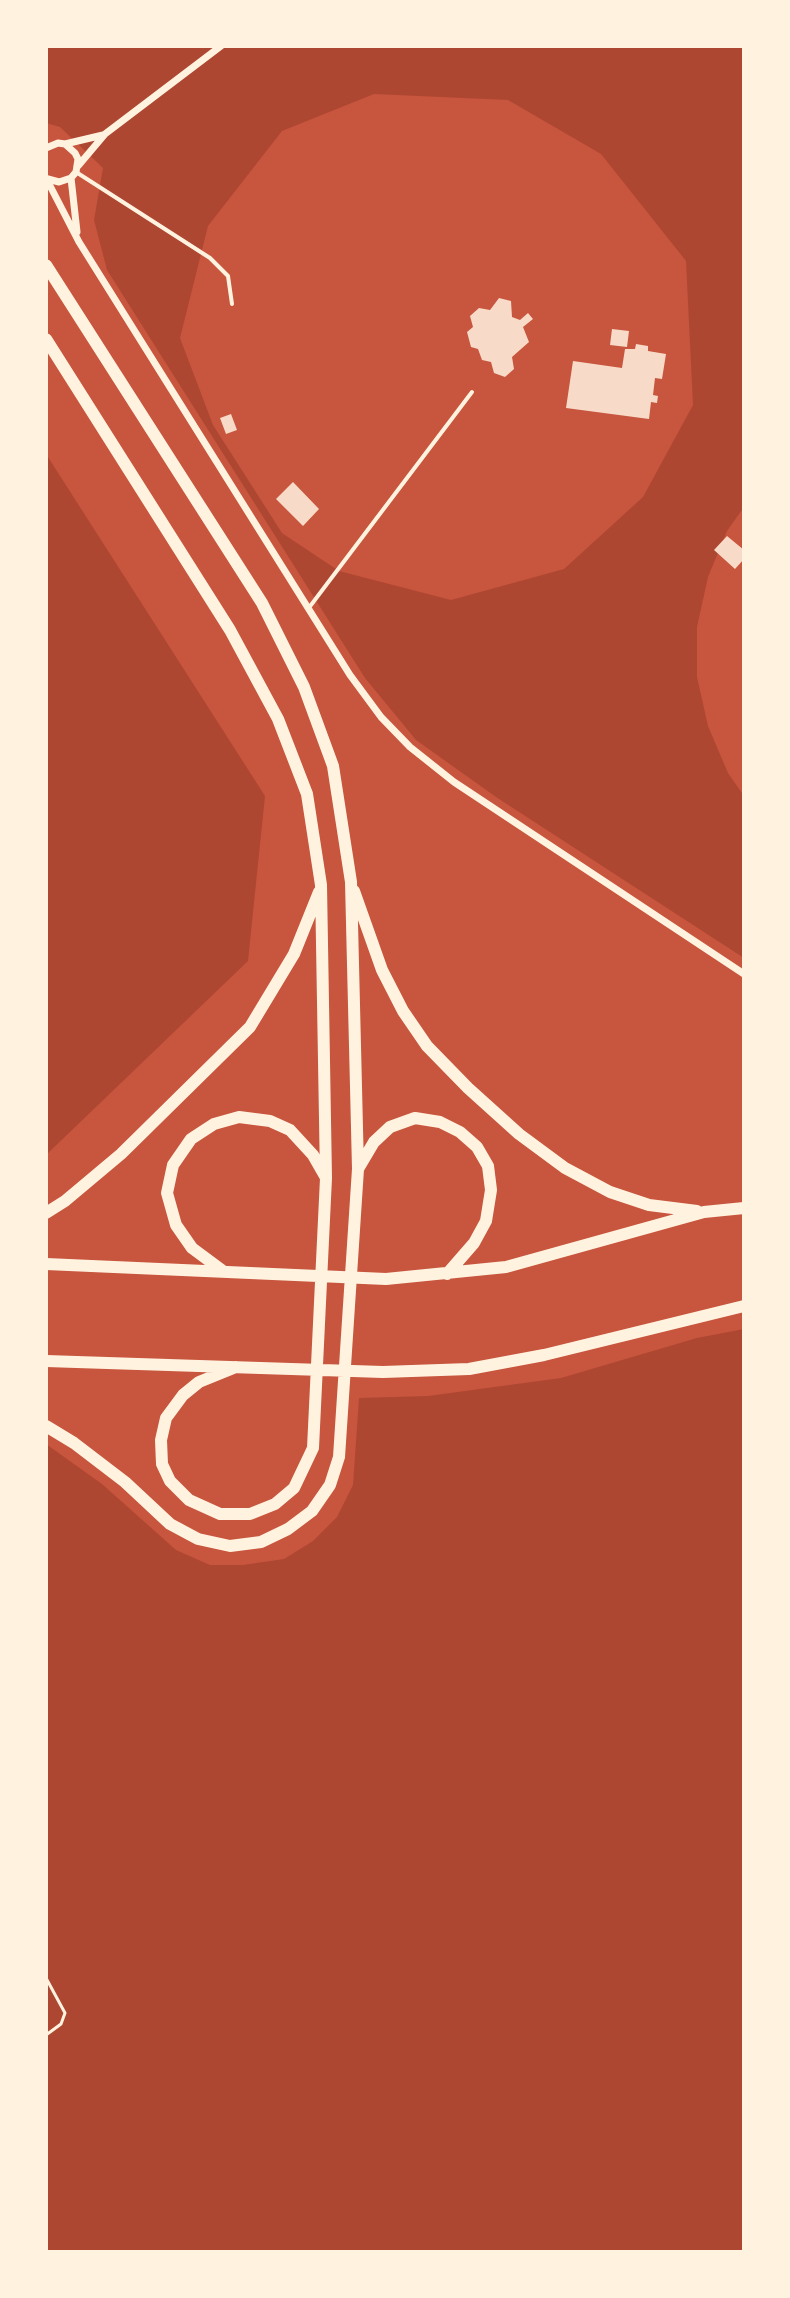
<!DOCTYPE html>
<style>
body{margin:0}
#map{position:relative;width:790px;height:2298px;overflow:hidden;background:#c8553d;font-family:"Fira Sans Condensed",sans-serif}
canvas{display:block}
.frame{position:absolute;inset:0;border:48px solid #fff3e0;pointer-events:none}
</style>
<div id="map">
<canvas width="790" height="2298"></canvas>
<div class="frame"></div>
</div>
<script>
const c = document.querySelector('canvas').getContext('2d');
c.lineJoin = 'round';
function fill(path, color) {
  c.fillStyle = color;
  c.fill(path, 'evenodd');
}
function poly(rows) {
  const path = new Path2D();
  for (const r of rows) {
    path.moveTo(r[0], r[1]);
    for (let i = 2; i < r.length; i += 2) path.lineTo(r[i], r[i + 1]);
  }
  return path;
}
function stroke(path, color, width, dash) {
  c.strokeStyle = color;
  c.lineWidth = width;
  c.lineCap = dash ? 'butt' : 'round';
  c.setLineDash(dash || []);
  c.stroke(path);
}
fill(poly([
 [46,46,744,46,744,507,727,531,708,577,697,627,697,677,708,726,728,773,744,796,744,958,496,797,416,740,365,678,107,270,94,220,103,168,60,127,46,123],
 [374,94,508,100,601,154,686,261,693,405,643,497,564,569,451,600,339,571,282,533,213,425,180,338,208,226,282,131],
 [46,454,265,796,248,961,46,1155],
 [744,1329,744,2252,46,2252,46,1444,102,1484,176,1550,210,1565,243,1565,284,1559,313,1541,337,1517,353,1485,359,1398,428,1396,561,1378,697,1338]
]), '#ae4732');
fill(poly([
 [499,298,511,301,512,317,520,320,528,313,533,319,523,327,529,342,512,357,514,369,505,377,494,373,491,362,482,360,478,349,471,347,467,332,473,327,470,316,479,308,490,310],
 [612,329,629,331,627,347,610,345],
 [636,344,648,346,648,351,666,354,662,379,655,378,653,395,658,396,657,403,651,402,649,419,566,408,573,361,622,368,625,349,635,349],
 [231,414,237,430,226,434,220,418],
 [293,482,319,509,303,526,276,499],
 [727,536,744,550,744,559,735,569,714,550]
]), '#f7dbc8');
stroke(poly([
 [46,1978,65,2013,61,2024,46,2035]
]), '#fff3e0', 3);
stroke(poly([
 [76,172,210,258,228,276,232,304],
 [308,609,472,392]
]), '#fff3e0', 4);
stroke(poly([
 [65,144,103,135],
 [46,148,58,143,65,144,75,153,78,159,76,172,71,178,59,182,48,179],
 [78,166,105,134,221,46],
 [46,178,79,242,350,675,381,717,410,747,454,782,744,974],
 [71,178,77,232]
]), '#fff3e0', 7);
stroke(poly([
 [46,265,262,603,304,687,333,766,351,882,358,1169,339,1457,330,1485,312,1511,288,1529,261,1542,230,1546,198,1539,170,1524,125,1482,74,1443,46,1426],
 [46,339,230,630,278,719,307,794,321,885,326,1178,313,1448,294,1488,275,1504,250,1514,220,1514,189,1500,170,1481,162,1464,161,1440,166,1418,183,1395,199,1382,236,1367],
 [354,891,382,970,403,1011,427,1046,468,1088,519,1134,565,1168,610,1192,649,1205,697,1211],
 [358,1169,374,1142,390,1127,415,1118,440,1122,460,1132,477,1147,488,1166,491,1190,486,1221,474,1243,447,1274],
 [46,1213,65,1201,121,1154,250,1027,294,954,319,892],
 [46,1264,386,1279,506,1267,704,1212,744,1208],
 [223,1271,192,1248,176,1225,167,1193,173,1165,191,1139,214,1124,239,1117,270,1121,290,1130,313,1155,325,1176],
 [46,1361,383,1372,469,1369,544,1355,744,1306]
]), '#fff3e0', 12);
</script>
